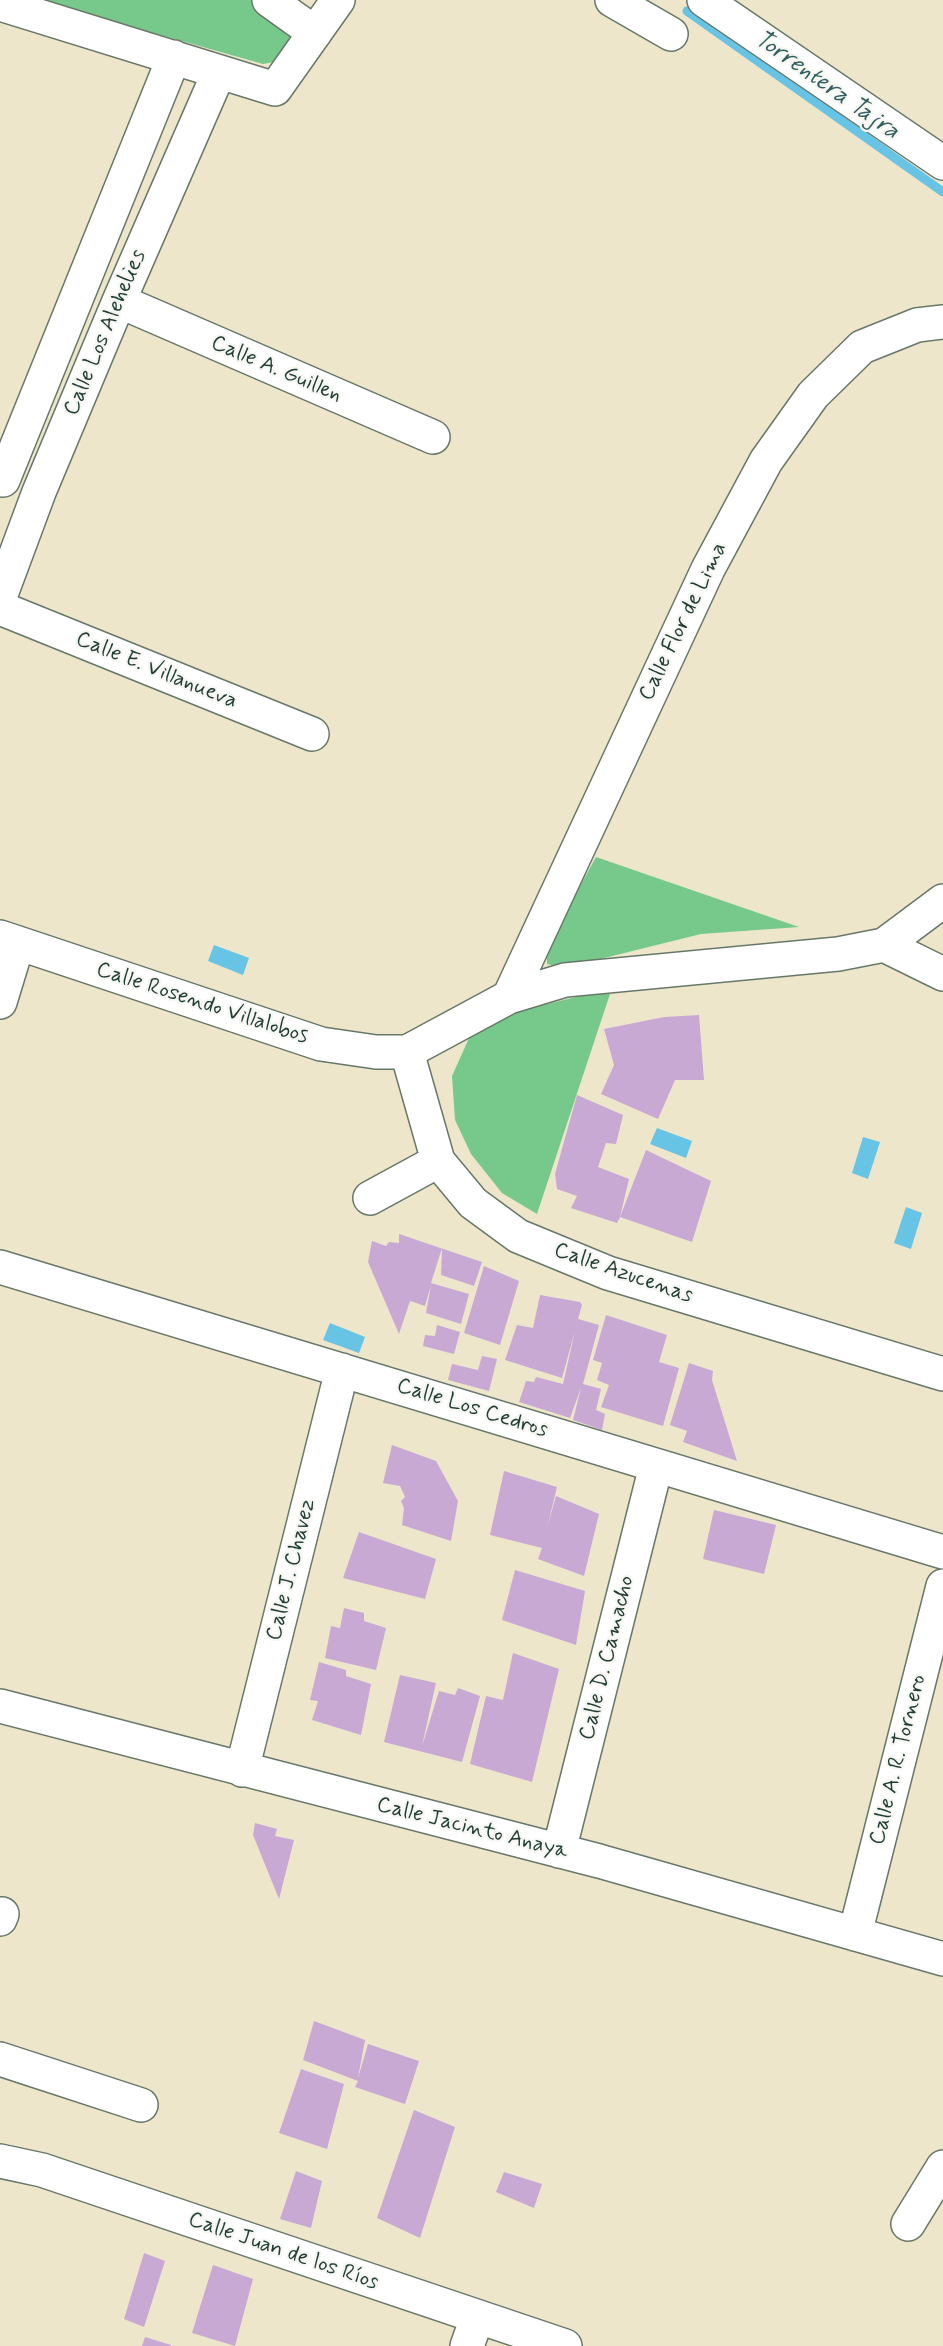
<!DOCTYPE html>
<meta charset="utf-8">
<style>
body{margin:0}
canvas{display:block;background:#ede6cb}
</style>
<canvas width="943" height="2346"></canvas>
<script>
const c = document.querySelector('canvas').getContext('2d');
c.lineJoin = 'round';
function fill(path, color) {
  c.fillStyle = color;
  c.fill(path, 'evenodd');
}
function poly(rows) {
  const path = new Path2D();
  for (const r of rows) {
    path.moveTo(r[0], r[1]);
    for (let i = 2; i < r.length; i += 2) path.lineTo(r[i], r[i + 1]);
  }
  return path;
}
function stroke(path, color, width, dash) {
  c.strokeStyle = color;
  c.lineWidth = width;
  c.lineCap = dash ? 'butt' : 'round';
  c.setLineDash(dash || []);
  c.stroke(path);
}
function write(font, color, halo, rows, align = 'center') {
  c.font = font + ' Mynerve,sans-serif';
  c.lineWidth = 4.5;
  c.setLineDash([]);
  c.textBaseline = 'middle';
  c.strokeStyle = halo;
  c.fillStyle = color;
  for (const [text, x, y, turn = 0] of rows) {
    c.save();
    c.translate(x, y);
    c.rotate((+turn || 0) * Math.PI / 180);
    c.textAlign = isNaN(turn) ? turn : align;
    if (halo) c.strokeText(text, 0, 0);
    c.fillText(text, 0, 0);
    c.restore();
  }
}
fill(poly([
 [37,0,255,0,292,37,274,62,263,64],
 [596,857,799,927,701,934,584,963,560,967,547,964,547,946],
 [612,988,537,1214,502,1193,471,1154,455,1120,452,1076,470,1036,503,1015]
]), '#77c98b');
fill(poly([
 [214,945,249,958,243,975,208,961],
 [657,1128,692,1141,686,1158,650,1144],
 [863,1137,880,1142,868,1179,852,1173],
 [906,1207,922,1213,911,1249,894,1243],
 [330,1323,365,1337,359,1353,323,1340]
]), '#67c4e5');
stroke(poly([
 [687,11,943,192]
]), '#67c4e5', 9);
fill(poly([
 [699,1015,704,1080,675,1080,658,1119,601,1094,614,1065,604,1029,664,1017],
 [577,1095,623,1115,616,1144,606,1143,598,1167,629,1179,620,1217,646,1150,711,1181,692,1242,620,1217,617,1223,571,1208,577,1196,557,1189,555,1174],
 [399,1234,482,1262,474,1286,441,1275,442,1248,431,1283,469,1294,461,1324,426,1313,431,1285,425,1306,410,1301,399,1334,368,1262,372,1241,386,1246,389,1242,399,1243],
 [484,1266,519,1281,500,1345,464,1333],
 [540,1295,580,1302,582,1305,578,1319,599,1325,583,1384,601,1389,596,1410,605,1414,602,1430,573,1420,581,1388,570,1418,519,1402,526,1381,534,1382,536,1377,563,1384,575,1331,562,1378,505,1360,517,1325,533,1328],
 [606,1315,667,1335,659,1362,679,1368,663,1426,601,1407,609,1385,597,1380,602,1363,593,1360],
 [437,1325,460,1332,454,1354,423,1346,425,1335,435,1336],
 [482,1356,497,1359,489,1391,448,1380,452,1364,478,1370],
 [689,1363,713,1371,712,1380,737,1461,683,1442,687,1431,670,1425],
 [392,1445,436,1461,458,1501,451,1541,402,1525,404,1508,401,1501,405,1497,400,1486,383,1483],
 [504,1471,557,1487,547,1528,556,1496,599,1514,584,1576,538,1559,542,1548,490,1535],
 [714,1510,776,1525,764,1574,703,1559],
 [359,1532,436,1559,425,1599,343,1578],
 [515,1570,585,1591,576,1645,502,1620],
 [344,1608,364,1613,364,1621,386,1628,376,1670,325,1658,331,1626,340,1628],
 [513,1653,559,1669,532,1782,470,1764,486,1696,503,1700],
 [319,1662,346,1670,346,1676,371,1684,361,1735,312,1720,318,1701,310,1700],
 [400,1675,436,1683,422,1746,439,1691,455,1695,458,1688,480,1696,462,1762,384,1742],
 [255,1823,277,1829,275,1836,294,1840,279,1899,253,1835],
 [314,2021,365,2040,358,2078,368,2044,419,2061,405,2104,355,2087,358,2081,303,2060],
 [301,2069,344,2084,327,2149,279,2133],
 [414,2110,455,2127,420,2238,377,2218],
 [296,2171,322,2181,311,2228,280,2219],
 [504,2172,542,2184,534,2208,496,2192],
 [144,2253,165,2261,144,2327,124,2319],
 [213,2265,253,2279,235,2346,192,2333],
 [145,2337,171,2345,171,2346,142,2346]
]), '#c8a9d4');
const minor = poly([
 [269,0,315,33],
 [612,0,671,34],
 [704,0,943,163],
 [0,4,275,89,338,0],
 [119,301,433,437],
 [3,480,174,57],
 [0,597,39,492,119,301,219,72],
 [0,608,312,734],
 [0,937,321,1044,376,1052,407,1052,509,997,565,980,838,954,884,945,943,901],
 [884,945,943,974],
 [509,997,708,569,766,461,813,395,862,347,917,325,943,322],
 [0,1002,18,943],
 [407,1052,438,1161,473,1203,518,1236,608,1273,943,1374],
 [370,1198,438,1161],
 [0,1267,943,1552],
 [0,1706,599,1861,943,1959],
 [242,1770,342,1370],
 [559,1851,656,1466],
 [0,1919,2,1914],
 [855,1934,943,1586],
 [0,2059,141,2105],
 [0,2161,42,2170,565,2346],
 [908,2224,943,2167],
 [467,2346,477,2318]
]);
stroke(minor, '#677869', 36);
stroke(minor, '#fff', 33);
write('22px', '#1f3d34', '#f6f6f2', [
 ["Calle Los Alehelies",106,333,-67],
 ["Calle A. Guillen",276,370,23],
 ["Calle Flor de Lima",684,622,-64],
 ["Calle E. Villanueva",156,671,22],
 ["Calle Rosendo Villalobos",202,1004,18],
 ["Calle Azucenas",623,1274,19],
 ["Calle Los Cedros",472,1409,17],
 ["Calle J. Chavez",292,1570,-76],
 ["Calle D. Camacho",608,1658,-76],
 ["Calle A. R. Tornero",899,1760,-76],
 ["Calle Jacinto Anaya",472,1829,14],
 ["Calle Juan de los Ríos",283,2252,19]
]);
write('italic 24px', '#315f60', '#f6f6f2', [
 ["Torrentera Tajra",826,86,35]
]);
</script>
